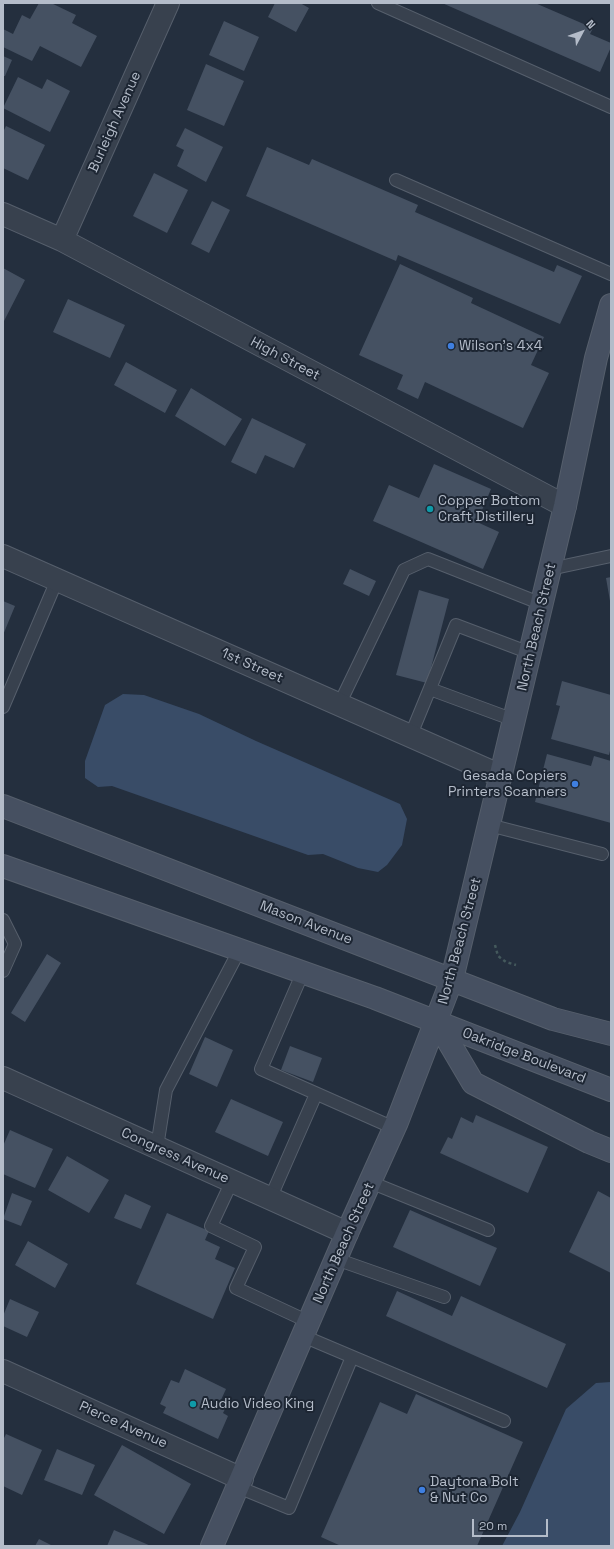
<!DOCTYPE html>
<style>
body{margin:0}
#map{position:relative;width:614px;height:1549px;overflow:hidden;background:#242f3e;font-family:"Space Grotesk",sans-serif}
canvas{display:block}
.frame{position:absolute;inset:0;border:4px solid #b4bcc9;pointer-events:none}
.north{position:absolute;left:562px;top:12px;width:40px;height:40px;-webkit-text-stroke:3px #1d2633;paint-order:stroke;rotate:49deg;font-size:11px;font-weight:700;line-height:16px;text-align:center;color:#b4bcc9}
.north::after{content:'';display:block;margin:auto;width:14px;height:18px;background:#b4bcc9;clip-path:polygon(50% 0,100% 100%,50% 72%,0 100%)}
.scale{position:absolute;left:472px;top:1519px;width:76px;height:18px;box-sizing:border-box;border:2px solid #b4bcc9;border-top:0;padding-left:5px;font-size:12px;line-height:14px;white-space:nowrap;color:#b4bcc9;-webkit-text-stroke:3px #1d2633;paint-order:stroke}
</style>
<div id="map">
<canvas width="614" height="1549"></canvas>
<div class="frame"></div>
<div class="north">N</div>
<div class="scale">20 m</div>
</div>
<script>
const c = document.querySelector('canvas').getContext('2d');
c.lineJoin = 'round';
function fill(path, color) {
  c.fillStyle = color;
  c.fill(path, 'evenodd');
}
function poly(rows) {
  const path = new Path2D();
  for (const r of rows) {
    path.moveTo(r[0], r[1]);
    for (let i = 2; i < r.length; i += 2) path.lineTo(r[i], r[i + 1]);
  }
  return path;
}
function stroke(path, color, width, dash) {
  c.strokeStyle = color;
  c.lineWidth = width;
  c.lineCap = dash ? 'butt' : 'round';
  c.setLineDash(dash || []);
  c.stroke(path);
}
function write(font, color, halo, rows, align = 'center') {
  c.font = font + ' "Space Grotesk",sans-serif';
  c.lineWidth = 4;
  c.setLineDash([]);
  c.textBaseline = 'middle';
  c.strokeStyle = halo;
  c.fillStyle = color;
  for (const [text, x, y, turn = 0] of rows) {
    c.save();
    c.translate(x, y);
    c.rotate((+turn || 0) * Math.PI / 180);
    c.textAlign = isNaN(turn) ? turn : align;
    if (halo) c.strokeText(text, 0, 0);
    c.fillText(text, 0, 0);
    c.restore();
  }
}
fill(poly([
 [123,694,144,695,199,714,256,741,400,804,407,819,402,845,387,865,378,872,358,868,323,854,308,855,112,786,98,787,85,778,85,761,105,705],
 [611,1382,611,1546,502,1546,520,1512,566,1409,596,1383]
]), '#394c67');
fill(poly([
 [39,3,51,3,76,15,72,23,97,36,81,67,40,46,32,61,3,47,3,29,13,34,22,15,30,19],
 [275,3,300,3,309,8,296,32,268,17],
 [442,3,535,3,593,28,590,34,611,43,611,47,600,72],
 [224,21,259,37,244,71,209,55],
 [3,56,12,60,5,76,3,76],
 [206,64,244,81,224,126,187,110],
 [18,77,42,89,47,79,70,91,50,132,3,108],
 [6,126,45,145,28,180,3,168,3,132],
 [185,128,223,147,206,182,177,166,184,150,176,146],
 [267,147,309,165,312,159,418,205,415,212,554,272,557,265,582,276,560,324,398,255,396,261,246,196],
 [154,173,188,190,167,233,133,216],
 [212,201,230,210,209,253,191,244],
 [400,264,473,298,471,303,544,337,531,365,549,373,523,428,425,382,418,399,397,389,403,375,359,355],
 [3,268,25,280,3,323],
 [68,299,125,325,110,358,53,332],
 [126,362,177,390,165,413,114,385],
 [191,388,242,419,225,446,175,416],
 [252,418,306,444,294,468,265,455,256,474,231,462],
 [434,464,491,489,477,522,499,532,483,569,373,521,389,485,419,498],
 [350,569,376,581,369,596,343,584],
 [611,577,611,601,610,601,606,578],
 [419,590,449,599,427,683,396,675],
 [3,601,15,606,3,635],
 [562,681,611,695,611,747,609,755,551,739,560,706,556,705],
 [547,754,591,766,594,756,611,761,611,823,535,802],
 [47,954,61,963,25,1022,11,1013],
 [205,1037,233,1050,217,1087,189,1074],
 [290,1046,322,1058,313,1082,281,1070],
 [231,1099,283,1122,268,1156,215,1132],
 [476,1115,548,1147,528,1193,440,1153,448,1137,452,1139,461,1117,473,1123],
 [10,1130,53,1149,35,1188,3,1174,3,1146],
 [67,1156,109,1180,89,1213,48,1190],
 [598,1191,611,1198,611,1273,569,1252],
 [12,1193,32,1201,21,1226,3,1219],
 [125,1194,151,1206,141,1229,114,1218],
 [410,1210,497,1248,480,1286,393,1247],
 [167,1213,209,1231,205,1240,220,1247,215,1259,235,1268,213,1319,136,1284],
 [28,1241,68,1264,55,1288,15,1265],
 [397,1291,452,1316,461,1296,566,1344,547,1388,386,1316],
 [10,1299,39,1312,27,1337,3,1326,3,1316],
 [185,1369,226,1389,220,1402,227,1405,223,1413,228,1416,218,1439,163,1413,166,1407,160,1404,171,1380,179,1383],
 [416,1394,523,1442,477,1546,341,1546,321,1537,380,1402,407,1414],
 [6,1434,42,1450,22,1495,3,1486,3,1440],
 [122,1445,191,1484,164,1534,94,1495],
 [57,1449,95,1465,82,1495,44,1480],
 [114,1530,151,1546,107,1546],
 [39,1539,53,1546,35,1546]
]), '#455162');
const lane = poly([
 [378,3,611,107],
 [396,180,611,274],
 [550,569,611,556],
 [430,689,514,720],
 [339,705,404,570,428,559,542,604],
 [3,707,57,580],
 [410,737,456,625,530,653],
 [489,825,602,854],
 [3,920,15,944,3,971],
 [303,972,261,1069,394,1128],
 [157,1147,166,1090,240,949],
 [232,1181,211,1226,255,1247,236,1288,309,1322],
 [370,1182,488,1230],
 [270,1199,316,1094],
 [336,1259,444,1297],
 [303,1336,504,1421],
 [238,1487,289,1508,352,1357]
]);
const street = poly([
 [3,214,62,240,565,506],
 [62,240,168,3],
 [3,556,501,776],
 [3,1078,347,1233],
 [3,1371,242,1479]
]);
const secondary = poly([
 [3,806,553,1019,611,1034],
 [3,866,375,998,611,1090],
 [437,1022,473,1083,589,1142,611,1151],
 [212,1546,347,1233,397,1122,452,979,565,506,596,358,611,305]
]);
stroke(lane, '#565f6c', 14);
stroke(street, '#565f6c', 24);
stroke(secondary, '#565f6c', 24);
stroke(poly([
 [495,945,498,956,506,962,516,965]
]), '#44595c', 2.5, [3, 3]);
stroke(lane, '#38414e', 12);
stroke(street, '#38414e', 22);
stroke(secondary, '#465061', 22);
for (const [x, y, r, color] of [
 [451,346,4,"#3f7fe0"],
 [430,509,4,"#0f9aa8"],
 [575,784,4,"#3f7fe0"],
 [193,1404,4,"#0f9aa8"],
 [422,1490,4,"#3f7fe0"]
]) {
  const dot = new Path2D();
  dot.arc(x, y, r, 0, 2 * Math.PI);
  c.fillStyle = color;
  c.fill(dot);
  stroke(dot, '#1d2633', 1.5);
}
write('14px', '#b4bcc9', '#1d2633', [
 ["Burleigh Avenue",115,122,-66],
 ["High Street",285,359,28],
 ["North Beach Street",537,627,-77],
 ["1st Street",252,666,24],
 ["Mason Avenue",306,923,21],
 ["North Beach Street",460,941,-75],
 ["Oakridge Boulevard",524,1056,21],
 ["Congress Avenue",175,1156,24],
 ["North Beach Street",344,1243,-66],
 ["Pierce Avenue",123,1425,24]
]);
write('14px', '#b4bcc9', '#1d2633', [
 ["Wilson's 4x4",459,346],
 ["Copper Bottom",438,501],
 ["Craft Distillery",438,517],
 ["Gesada Copiers",567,776,"right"],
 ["Printers Scanners",567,792,"right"],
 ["Audio Video King",201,1404],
 ["Daytona Bolt",430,1482],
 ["& Nut Co",430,1498]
], 'left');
</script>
